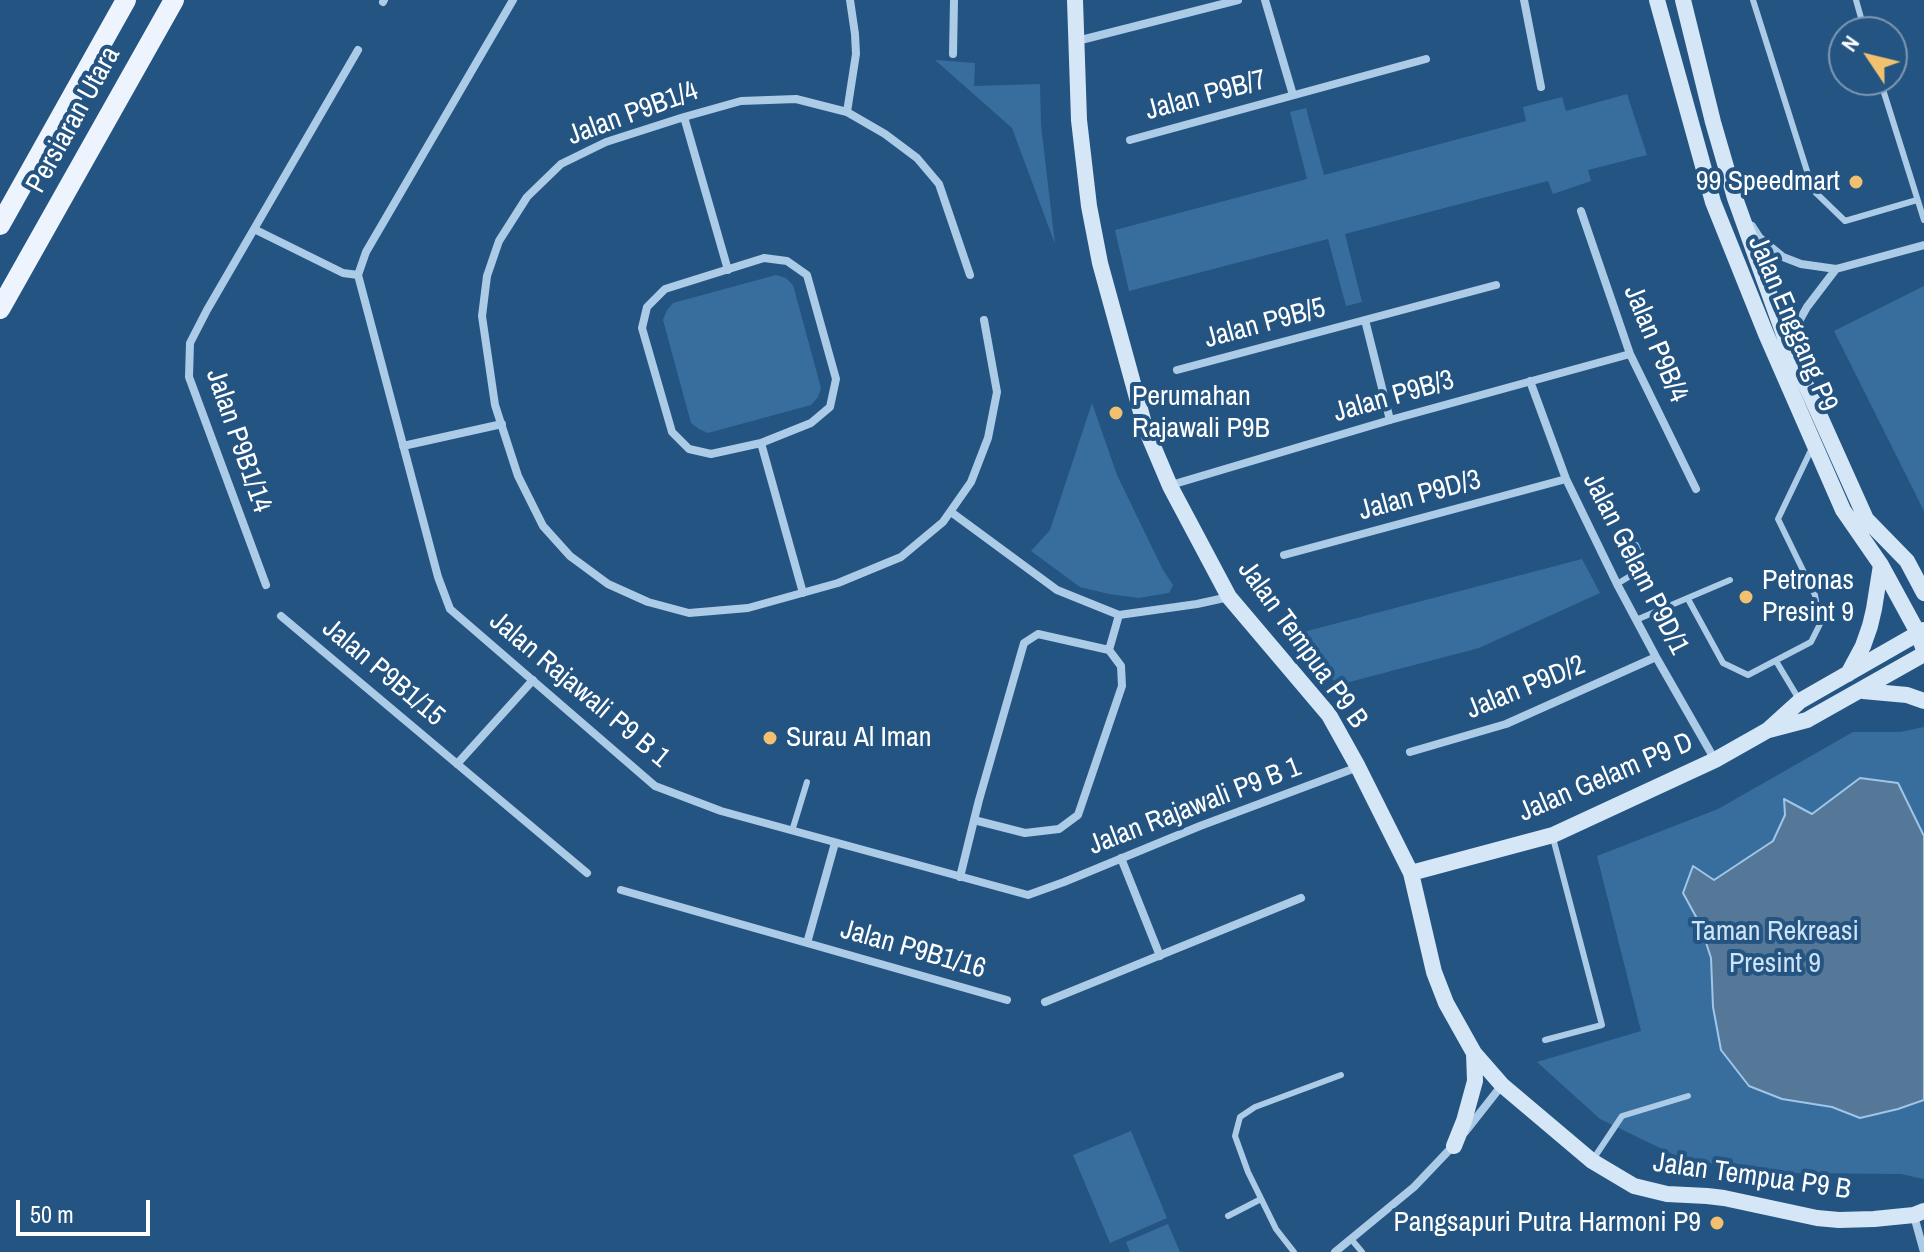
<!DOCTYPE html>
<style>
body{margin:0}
#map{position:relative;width:1924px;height:1252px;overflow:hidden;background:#245481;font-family:"Archivo Narrow",sans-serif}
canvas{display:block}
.north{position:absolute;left:1828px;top:16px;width:80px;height:80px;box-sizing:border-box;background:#245481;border:2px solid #7c98b3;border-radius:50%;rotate:305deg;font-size:22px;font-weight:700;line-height:32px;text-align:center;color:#fff}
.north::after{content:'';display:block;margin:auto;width:28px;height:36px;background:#f1c16f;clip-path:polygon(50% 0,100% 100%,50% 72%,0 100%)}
.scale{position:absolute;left:16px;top:1200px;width:134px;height:36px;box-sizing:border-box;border:4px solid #fff;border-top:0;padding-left:10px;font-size:24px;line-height:28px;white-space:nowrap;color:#fff;-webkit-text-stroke:6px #245481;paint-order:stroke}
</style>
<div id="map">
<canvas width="1924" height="1252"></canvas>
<div class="north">N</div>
<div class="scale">50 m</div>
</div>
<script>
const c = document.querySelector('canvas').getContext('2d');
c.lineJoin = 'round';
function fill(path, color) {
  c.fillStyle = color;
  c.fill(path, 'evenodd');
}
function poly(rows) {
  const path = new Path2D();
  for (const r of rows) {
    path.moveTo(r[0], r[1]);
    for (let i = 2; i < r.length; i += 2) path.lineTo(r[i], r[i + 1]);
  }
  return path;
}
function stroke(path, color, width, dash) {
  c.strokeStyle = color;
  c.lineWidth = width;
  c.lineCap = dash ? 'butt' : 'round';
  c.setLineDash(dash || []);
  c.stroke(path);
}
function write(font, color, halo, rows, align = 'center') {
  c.font = font + ' "Archivo Narrow",sans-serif';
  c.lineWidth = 8;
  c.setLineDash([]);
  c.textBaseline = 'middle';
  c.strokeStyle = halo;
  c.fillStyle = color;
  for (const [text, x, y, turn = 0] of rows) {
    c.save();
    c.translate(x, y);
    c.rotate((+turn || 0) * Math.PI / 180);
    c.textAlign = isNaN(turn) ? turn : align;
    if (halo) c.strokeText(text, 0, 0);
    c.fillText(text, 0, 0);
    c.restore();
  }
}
fill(poly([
 [935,60,975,63,974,86,1040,84,1041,125,1055,244,1012,128],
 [1627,94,1647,155,1588,170,1591,181,1553,194,1548,181,1345,234,1362,302,1346,306,1328,239,1129,291,1115,230,1307,179,1290,112,1306,108,1324,175,1526,121,1523,107,1562,97,1566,111],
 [776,275,786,278,793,285,821,388,818,397,811,405,708,433,699,429,691,423,663,320,667,310,673,303],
 [1924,286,1924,511,1834,331],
 [1092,403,1117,475,1163,570,1173,585,1169,593,1139,598,1109,594,1080,587,1031,551,1050,530],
 [1582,559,1600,593,1479,648,1338,685,1292,635],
 [1924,727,1924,1179,1901,1174,1784,1173,1685,1160,1600,1119,1537,1062,1641,1031,1597,856,1718,809,1853,732,1900,732],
 [1131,1131,1167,1218,1110,1243,1073,1155],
 [1168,1224,1180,1252,1130,1252,1126,1242]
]), '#386e9e');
const water = poly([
 [1860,778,1898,783,1924,836,1924,1100,1898,1109,1860,1118,1832,1107,1782,1099,1749,1086,1721,1050,1713,1007,1711,958,1700,924,1683,893,1693,866,1714,880,1773,841,1785,815,1784,799,1812,814,1860,778]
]);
fill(water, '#567898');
stroke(water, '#9fc6e8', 2);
stroke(poly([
 [1753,0,1813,190,1845,221,1917,200],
 [1856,0,1865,32],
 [1880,80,1924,220],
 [1617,584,1645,567,1636,545],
 [1688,599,1723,663,1748,675,1811,642,1820,624,1815,595,1778,519,1812,448],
 [1636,620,1730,580],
 [1776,661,1800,701],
 [792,831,807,782],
 [1545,1040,1602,1025,1553,838],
 [1594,1158,1622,1116,1688,1096],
 [1228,1216,1261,1199],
 [1351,1239,1362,1252],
 [1294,1252,1276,1229,1248,1172,1235,1136,1240,1117,1255,1107,1341,1075]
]), '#abcbe7', 6);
stroke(poly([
 [513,0,366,252,358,275,438,577,450,609,655,786,721,811,1028,895,1064,882,1200,826,1358,767],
 [1265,0,1293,95],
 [1524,0,1541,87],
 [383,2,384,0],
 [1077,41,1238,0],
 [953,54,954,0],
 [847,112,856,54,855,34,850,0],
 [684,117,728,270],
 [1130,140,1426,59],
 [1581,211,1630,354,1696,489],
 [1752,226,1759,237,1783,257,1801,264,1836,269,1924,245],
 [254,229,343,273,358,275],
 [764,258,787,261,807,275,836,379,830,407,811,423,761,443,711,454,689,449,672,432,642,328,647,307,665,289,764,258],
 [970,275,939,184,917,158,885,134,847,112,796,99,741,101,684,117,606,142,561,164,527,197,499,241,487,276,482,316,495,405,518,476,543,526,570,556,608,584,648,602,689,613,748,608,838,583,901,557,943,522,971,482,988,438,997,392,984,320],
 [1365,320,1390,420],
 [1788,341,1807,307,1836,269],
 [1177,370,1496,285],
 [1530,381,1566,479,1617,584,1656,657,1715,760],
 [761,443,803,593],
 [403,446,502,424],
 [1171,485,1390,420,1630,354],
 [951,512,1057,590,1119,615,1197,604,1229,597],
 [1284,555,1566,479],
 [266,585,189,377,190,343,207,310,358,50],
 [281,616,587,873],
 [1109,650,1119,615],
 [1410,752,1506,724,1656,657],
 [457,764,533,680],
 [1121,858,1160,956],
 [960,877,974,820,979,800,1024,643,1038,634,1109,650,1121,666,1122,686,1078,815,1059,829,1025,833,974,820],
 [621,890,1007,1000],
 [807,943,835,843],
 [1045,1002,1301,898],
 [1465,1132,1502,1085],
 [1914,1216,1924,1252],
 [1335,1252,1414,1187,1454,1145]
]), '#abcbe7', 8);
stroke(poly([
 [1075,0,1079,120,1089,206,1100,263,1145,427,1170,486,1229,597,1329,715,1358,767,1411,873,1434,972,1446,1003,1474,1053,1502,1085,1592,1161,1634,1186,1667,1194,1707,1196,1724,1198,1817,1218,1839,1220,1874,1219,1914,1215,1924,1211],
 [1657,0,1713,202,1766,334,1843,510,1881,565,1918,633,1924,650],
 [1683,0,1713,122,1735,198,1787,343,1866,519,1907,561,1924,593],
 [1848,674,1863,646,1870,626,1874,609,1881,565],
 [1863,691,1907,695,1924,701],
 [1769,730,1807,720,1924,654],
 [1411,873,1553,835,1715,760,1768,730,1800,701,1924,630],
 [1454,1146,1464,1121,1475,1081,1474,1053]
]), '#d5e6f6', 16);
stroke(poly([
 [0,225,126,0],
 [0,309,174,0]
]), '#edf4fd', 20);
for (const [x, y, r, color] of [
 [1856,182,8,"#f1c16f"],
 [1116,413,8,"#f1c16f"],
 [1746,597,8,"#f1c16f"],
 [770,738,8,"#f1c16f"],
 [1717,1223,8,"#f1c16f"]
]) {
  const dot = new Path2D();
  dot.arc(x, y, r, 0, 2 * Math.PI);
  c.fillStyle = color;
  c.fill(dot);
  stroke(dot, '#245481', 3);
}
write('28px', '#fff', '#245481', [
 ["Jalan P9B/7",1206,96,-15],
 ["Jalan P9B1/4",633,114,-20],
 ["Persiaran Utara",74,120,-61],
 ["Jalan P9B/5",1265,324,-15],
 ["Jalan Enggang P9",1792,324,67],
 ["Jalan P9B/4",1655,344,67],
 ["Jalan P9B/3",1394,397,-16],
 ["Jalan P9B1/14",238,441,71],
 ["Jalan P9D/3",1420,496,-15],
 ["Jalan Gelam P9D/1",1635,564,63],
 ["Jalan Tempua P9 B",1302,645,54],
 ["Jalan P9B1/15",383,673,40],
 ["Jalan P9D/2",1526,688,-22],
 ["Jalan Rajawali P9 B 1",579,690,40],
 ["Jalan Gelam P9 D",1606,778,-23],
 ["Jalan Rajawali P9 B 1",1195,807,-21],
 ["Jalan P9B1/16",913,950,16],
 ["Jalan Tempua P9 B",1752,1177,8]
]);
write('28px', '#fff', '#245481', [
 ["99 Speedmart",1840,182,"right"],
 ["Perumahan",1132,397],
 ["Rajawali P9B",1132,429],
 ["Petronas",1762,581],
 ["Presint 9",1762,613],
 ["Surau Al Iman",786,738],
 ["Pangsapuri Putra Harmoni P9",1701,1223,"right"]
], 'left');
write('28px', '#cee3f5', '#245481', [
 ["Taman Rekreasi",1775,932],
 ["Presint 9",1775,964]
]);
</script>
